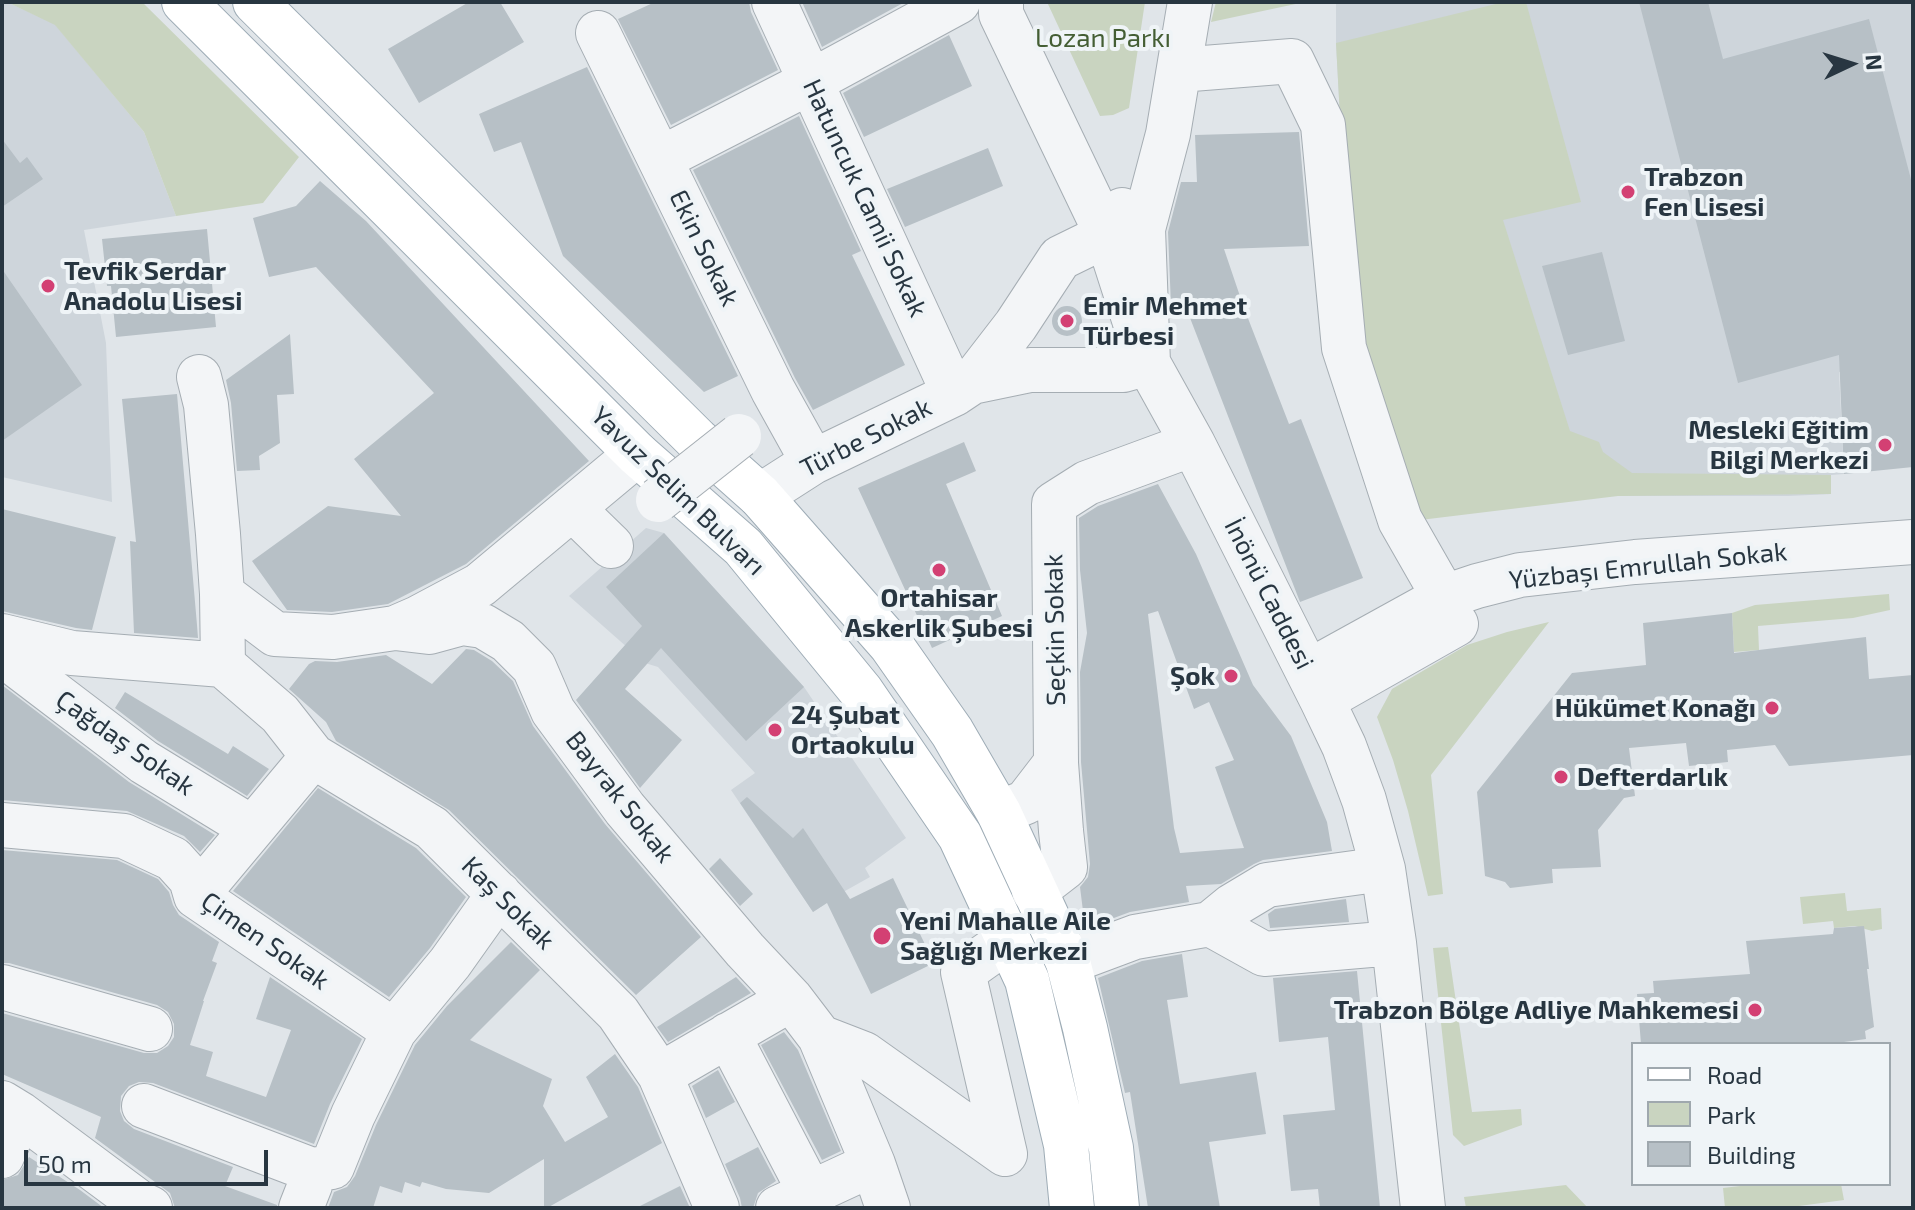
<!DOCTYPE html>
<meta charset="utf-8">
<style>
body{margin:0}
#map{position:relative;width:1915px;height:1210px;overflow:hidden;background:#e0e5e9;font-family:"Exo 2",sans-serif}
canvas{display:block}
.frame{position:absolute;inset:0;border:4px solid #283641;pointer-events:none}
.legend{position:absolute;left:1631px;top:1042px;width:260px;height:144px;box-sizing:border-box;background:#eff4f7;border:2px solid #9fa8ae;margin:0;padding:10px 14px;list-style:none;font-size:24px;color:#283641}
.legend li{display:flex;align-items:center;gap:16px;height:40px}
.legend b{width:40px;border:2px solid #9fa8ae}
.north{position:absolute;left:1811px;top:24px;width:80px;height:80px;-webkit-text-stroke:6px #eff4f7;paint-order:stroke;rotate:86deg;font-size:22px;font-weight:700;line-height:32px;text-align:center;color:#283641}
.north::after{content:'';display:block;margin:auto;width:28px;height:36px;background:#283641;clip-path:polygon(50% 0,100% 100%,50% 72%,0 100%)}
.scale{position:absolute;left:24px;top:1150px;width:244px;height:36px;box-sizing:border-box;border:4px solid #283641;border-top:0;padding-left:10px;font-size:24px;line-height:28px;white-space:nowrap;color:#283641;-webkit-text-stroke:6px #eff4f7;paint-order:stroke}
</style>
<div id="map">
<canvas width="1915" height="1210"></canvas>
<div class="frame"></div>
<ul class="legend">
<li><b style="height:10px;background:#fff"></b>Road</li>
<li><b style="height:22px;background:#c9d4c0"></b>Park</li>
<li><b style="height:22px;background:#b7c0c6"></b>Building</li>
</ul>
<div class="north">N</div>
<div class="scale">50 m</div>
</div>
<script>
const c = document.querySelector('canvas').getContext('2d');
c.lineJoin = 'round';
function fill(path, color) {
  c.fillStyle = color;
  c.fill(path, 'evenodd');
}
function poly(rows) {
  const path = new Path2D();
  for (const r of rows) {
    if (r.length === 3) {
      path.moveTo(r[0] + r[2], r[1]);
      path.arc(r[0], r[1], r[2], 0, 2 * Math.PI);
      continue;
    }
    path.moveTo(r[0], r[1]);
    for (let i = 2; i < r.length; i += 2) path.lineTo(r[i], r[i + 1]);
  }
  return path;
}
function stroke(path, color, width, dash) {
  c.strokeStyle = color;
  c.lineWidth = width;
  c.lineCap = dash ? 'butt' : 'round';
  c.setLineDash(dash || []);
  c.stroke(path);
}
function write(font, color, halo, rows, align = 'center') {
  c.font = font + ' "Exo 2",sans-serif';
  c.lineWidth = 8;
  c.setLineDash([]);
  c.textBaseline = 'middle';
  c.strokeStyle = halo;
  c.fillStyle = color;
  for (const [text, x, y, turn = 0] of rows) {
    c.save();
    c.translate(x, y);
    c.rotate((+turn || 0) * Math.PI / 180);
    c.textAlign = isNaN(turn) ? turn : align;
    if (halo) c.strokeText(text, 0, 0);
    c.fillText(text, 0, 0);
    c.restore();
  }
}
fill(poly([
 [2,2,7,2,55,24,144,132,176,216,84,230,106,343,112,502,2,477],
 [1336,2,1913,2,1913,364,1839,372,1844,474,1831,475,1831,494,1788,496,1618,496,1352,340,1336,43],
 [646,528,664,533,804,687,906,838,865,868,870,877,845,891,813,912,731,790,755,773,658,667,645,663,569,596]
]), '#ced5db');
fill(poly([
 [7,2,142,2,299,157,263,203,176,216,144,132,55,25],
 [1047,2,1145,2,1129,108,1113,115,1100,116],
 [1216,2,1305,2,1211,22],
 [1504,2,1526,2,1581,202,1503,220,1570,431,1599,442,1603,452,1632,473,1831,475,1831,494,1618,496,1412,521,1352,340,1336,43],
 [1889,594,1890,610,1853,618,1758,626,1759,650,1734,652,1732,613,1755,605],
 [1549,622,1431,775,1443,894,1428,896,1408,811,1393,760,1377,717,1392,689,1467,645,1507,632],
 [1845,893,1847,911,1881,908,1882,929,1872,931,1855,926,1834,928,1833,921,1803,924,1800,897],
 [1448,947,1472,1112,1521,1109,1522,1125,1464,1146,1453,1135,1433,948],
 [1757,1184,1841,1184,1844,1200,1784,1208,1725,1208,1723,1188],
 [1566,1185,1588,1208,1466,1208,1464,1197]
]), '#c9d4c0');
fill(poly([
 [469,2,500,2,524,42,419,103,388,49],
 [655,2,749,2,751,12,778,70,671,125,618,19],
 [802,2,905,2,822,47],
 [1639,2,1708,2,1723,59,1869,19,1913,187,1913,467,1844,474,1839,355,1738,383],
 [949,35,972,86,864,137,843,93],
 [587,67,738,376,704,392,563,256,521,142,494,152,479,114],
 [799,116,861,251,852,255,905,365,813,410,795,378,693,170],
 [1299,132,1309,246,1224,249,1244,308,1289,424,1301,419,1363,578,1300,602,1185,305,1171,306,1168,232,1181,182,1197,182,1195,135],
 [2,139,20,163,27,157,43,179,2,207],
 [988,148,1003,186,905,227,887,189],
 [320,181,366,221,589,461,466,564,388,604,332,612,287,610,252,561,328,506,401,516,354,459,434,393,316,267,269,277,253,218,296,206],
 [207,229,216,327,116,337,111,286,107,286,102,239],
 [1602,252,1625,341,1568,355,1542,266],
 [2,269,82,385,2,441],
 [1067,321,15],
 [290,334,294,394,277,395,280,443,259,456,260,470,237,471,231,403,226,380],
 [177,394,197,625,198,638,134,633,130,541,136,542,122,399],
 [964,442,976,471,946,484,1002,616,932,648,858,488],
 [1158,484,1196,554,1253,685,1291,736,1327,822,1332,851,1263,860,1254,864,1221,884,1186,886,1189,902,1130,912,1087,928,1085,927,1080,887,1088,877,1090,864,1081,762,1080,672,1087,633,1080,570,1079,518,1098,506],
 [1158,611,1194,709,1209,702,1234,760,1215,767,1244,848,1180,853,1174,828,1148,614],
 [2,509,116,537,92,630,76,628,2,611],
 [664,533,804,687,746,741,661,648,625,689,682,740,640,788,576,700,642,626,606,587],
 [1732,613,1734,653,1866,637,1869,679,1913,675,1913,755,1789,766,1775,745,1727,750,1728,762,1689,766,1686,743,1629,748,1635,796,1624,798,1598,830,1601,867,1552,869,1553,883,1510,888,1505,882,1485,876,1477,792,1572,673,1646,665,1643,623],
 [466,649,474,650,492,661,513,681,533,726,605,824,701,937,636,995,449,810,336,741,326,722,289,689,309,664,315,661,337,662,386,655,432,684],
 [2,685,129,782,215,835,200,852,184,836,127,811,2,800],
 [125,692,228,754,233,746,269,769,247,796,158,741,115,708],
 [318,788,416,848,466,897,430,948,389,997,233,891],
 [747,797,793,838,803,828,850,899,893,878,934,963,871,994,827,903,813,912,740,803],
 [2,850,117,860,158,879,169,892,173,905,179,915,219,942,212,961,217,963,203,1001,204,1001,190,1045,213,1052,206,1076,266,1097,291,1030,256,1019,270,977,362,1039,330,1104,314,1144,153,1083,139,1082,129,1086,121,1096,120,1111,124,1121,134,1129,233,1167,225,1186,277,1205,277,1208,175,1208,170,1193,95,1138,101,1117,2,1074,2,1013,144,1053,157,1053,168,1046,174,1037,174,1024,168,1012,157,1005,9,963,2,963],
 [720,858,753,894,740,906,709,869],
 [1346,899,1349,922,1270,928,1268,914,1275,909],
 [1864,926,1869,969,1867,969,1874,1027,1865,1031,1866,1039,1844,1042,1845,1044,1641,1044,1637,994,1654,993,1653,981,1750,974,1746,941,1833,934,1834,928],
 [511,942,540,970,470,1040,552,1079,543,1106,565,1142,608,1117,586,1077,615,1054,638,1087,662,1143,547,1208,544,1208,544,1159,489,1193,446,1189,422,1182,420,1187,405,1182,402,1193,380,1186,373,1208,328,1208,334,1192,347,1187,355,1176,376,1125,415,1045,447,1006],
 [1182,954,1188,997,1167,1000,1180,1084,1256,1072,1266,1134,1209,1142,1220,1208,1148,1208,1130,1092,1125,1093,1098,978,1142,961],
 [1357,971,1380,1208,1320,1208,1318,1189,1291,1191,1283,1115,1335,1110,1328,1037,1279,1042,1273,978],
 [736,977,751,993,668,1042,657,1027],
 [784,1032,798,1050,841,1151,822,1160,761,1045],
 [718,1070,735,1102,706,1118,692,1086],
 [758,1147,776,1181,758,1193,753,1208,742,1208,740,1198,725,1164],
 [29,1157,80,1190,104,1208,2,1208,2,1180,18,1175],
 [680,1186,690,1208,636,1208]
]), '#b7c0c6');
const minor = poly([
 [774,2,954,394],
 [1001,2,1001,14,1107,235,1148,363,1193,444,1322,700,1344,746,1364,800,1383,869,1394,943,1423,1208],
 [598,33,773,390,813,462],
 [1179,70,1292,61,1323,125,1344,348,1400,520,1444,597],
 [660,159,812,81,958,2],
 [199,377,206,405,218,534,222,594,223,665],
 [972,382,1016,325,1060,258,1107,235,1122,210],
 [760,496,813,462,954,394,972,382,1030,370,1123,370,1148,363,1143,229,1168,134,1190,2],
 [572,508,611,546],
 [222,594,275,634,333,637,395,628,418,618,480,585,637,454],
 [395,628,429,632,462,623,483,626,508,641,534,667,553,711,625,809,745,950,791,999,820,1037,873,1164,888,1208],
 [2,636,72,653,223,665],
 [2,654,144,762,252,828],
 [223,665,280,714,313,756,432,828,618,1013,660,1075,717,1208],
 [1308,672,1444,597,1477,586,1520,575,1635,562,1913,542],
 [1322,700,1456,624],
 [999,813,1026,802,1056,763],
 [2,825,124,836,173,859,191,879,196,896,394,1031],
 [1034,891,1065,867,1061,831,1056,763,1054,504,1087,483,1193,444],
 [196,896,313,756],
 [1210,924,1232,906,1267,885,1383,869],
 [1068,962,1135,937,1210,924,1264,954,1394,943],
 [2,987,150,1029],
 [728,1035,811,1194],
 [820,1037,864,1054,1005,1154,963,972,1008,940],
 [660,1075,791,999],
 [2,1103,20,1114,141,1204,150,1208],
 [144,1106,312,1170],
 [2,1156,20,1114],
 [301,1208,310,1185,312,1170,332,1167,353,1115,394,1031,450,963,499,894],
 [778,1208,873,1164]
]);
const major = poly([
 [184,2,637,454,743,547,861,691,960,836,1027,980,1066,1145,1072,1208],
 [255,2,697,440,760,496,891,645,952,732,999,813,1068,962,1085,1028,1111,1148,1117,1208]
]);
stroke(minor, '#a5adb3', 46);
stroke(major, '#9eacb6', 46);
stroke(minor, '#f3f5f7', 44);
stroke(major, '#fff', 44);
const minorBridge = poly([
 [658,500,739,436]
]);
stroke(minorBridge, '#a5adb3', 46, []);
stroke(minorBridge, '#f3f5f7', 44);
for (const [x, y, r, color] of [
 [1628,192,8,"#d34073"],
 [48,286,8,"#d34073"],
 [1067,321,8,"#d34073"],
 [1885,445,8,"#d34073"],
 [939,570,8,"#d34073"],
 [1231,676,8,"#d34073"],
 [1772,708,8,"#d34073"],
 [775,730,8,"#d34073"],
 [1561,777,8,"#d34073"],
 [882,936,10,"#d34073"],
 [1755,1010,8,"#d34073"]
]) {
  const dot = new Path2D();
  dot.arc(x, y, r, 0, 2 * Math.PI);
  c.fillStyle = color;
  c.fill(dot);
  stroke(dot, '#eff4f7', 3);
}
write('26px', '#445e34', '#eff4f7', [
 ["Lozan Parkı",1103,38]
]);
write('bold 26px', '#283641', '#eff4f7', [
 ["Trabzon",1644,177],
 ["Fen Lisesi",1644,207],
 ["Tevfik Serdar",64,271],
 ["Anadolu Lisesi",64,301],
 ["Emir Mehmet",1083,306],
 ["Türbesi",1083,336],
 ["Mesleki Eğitim",1869,430,"right"],
 ["Bilgi Merkezi",1869,460,"right"],
 ["Ortahisar",939,598,"center"],
 ["Askerlik Şubesi",939,628,"center"],
 ["Şok",1215,676,"right"],
 ["Hükümet Konağı",1756,708,"right"],
 ["24 Şubat",791,715],
 ["Ortaokulu",791,745],
 ["Defterdarlık",1577,777],
 ["Yeni Mahalle Aile",900,921],
 ["Sağlığı Merkezi",900,951],
 ["Trabzon Bölge Adliye Mahkemesi",1739,1010,"right"]
], 'left');
write('26px', '#283641', '#eff4f7', [
 ["Hatuncuk Camii Sokak",865,198,65],
 ["Ekin Sokak",704,248,64],
 ["Türbe Sokak",866,438,-27],
 ["Yavuz Selim Bulvarı",678,491,44],
 ["Yüzbaşı Emrullah Sokak",1648,566,-6],
 ["İnönü Caddesi",1269,594,63],
 ["Seçkin Sokak",1055,630,-91],
 ["Çağdaş Sokak",125,743,35],
 ["Bayrak Sokak",620,797,52],
 ["Kaş Sokak",508,903,45],
 ["Çimen Sokak",265,941,35]
]);
</script>
